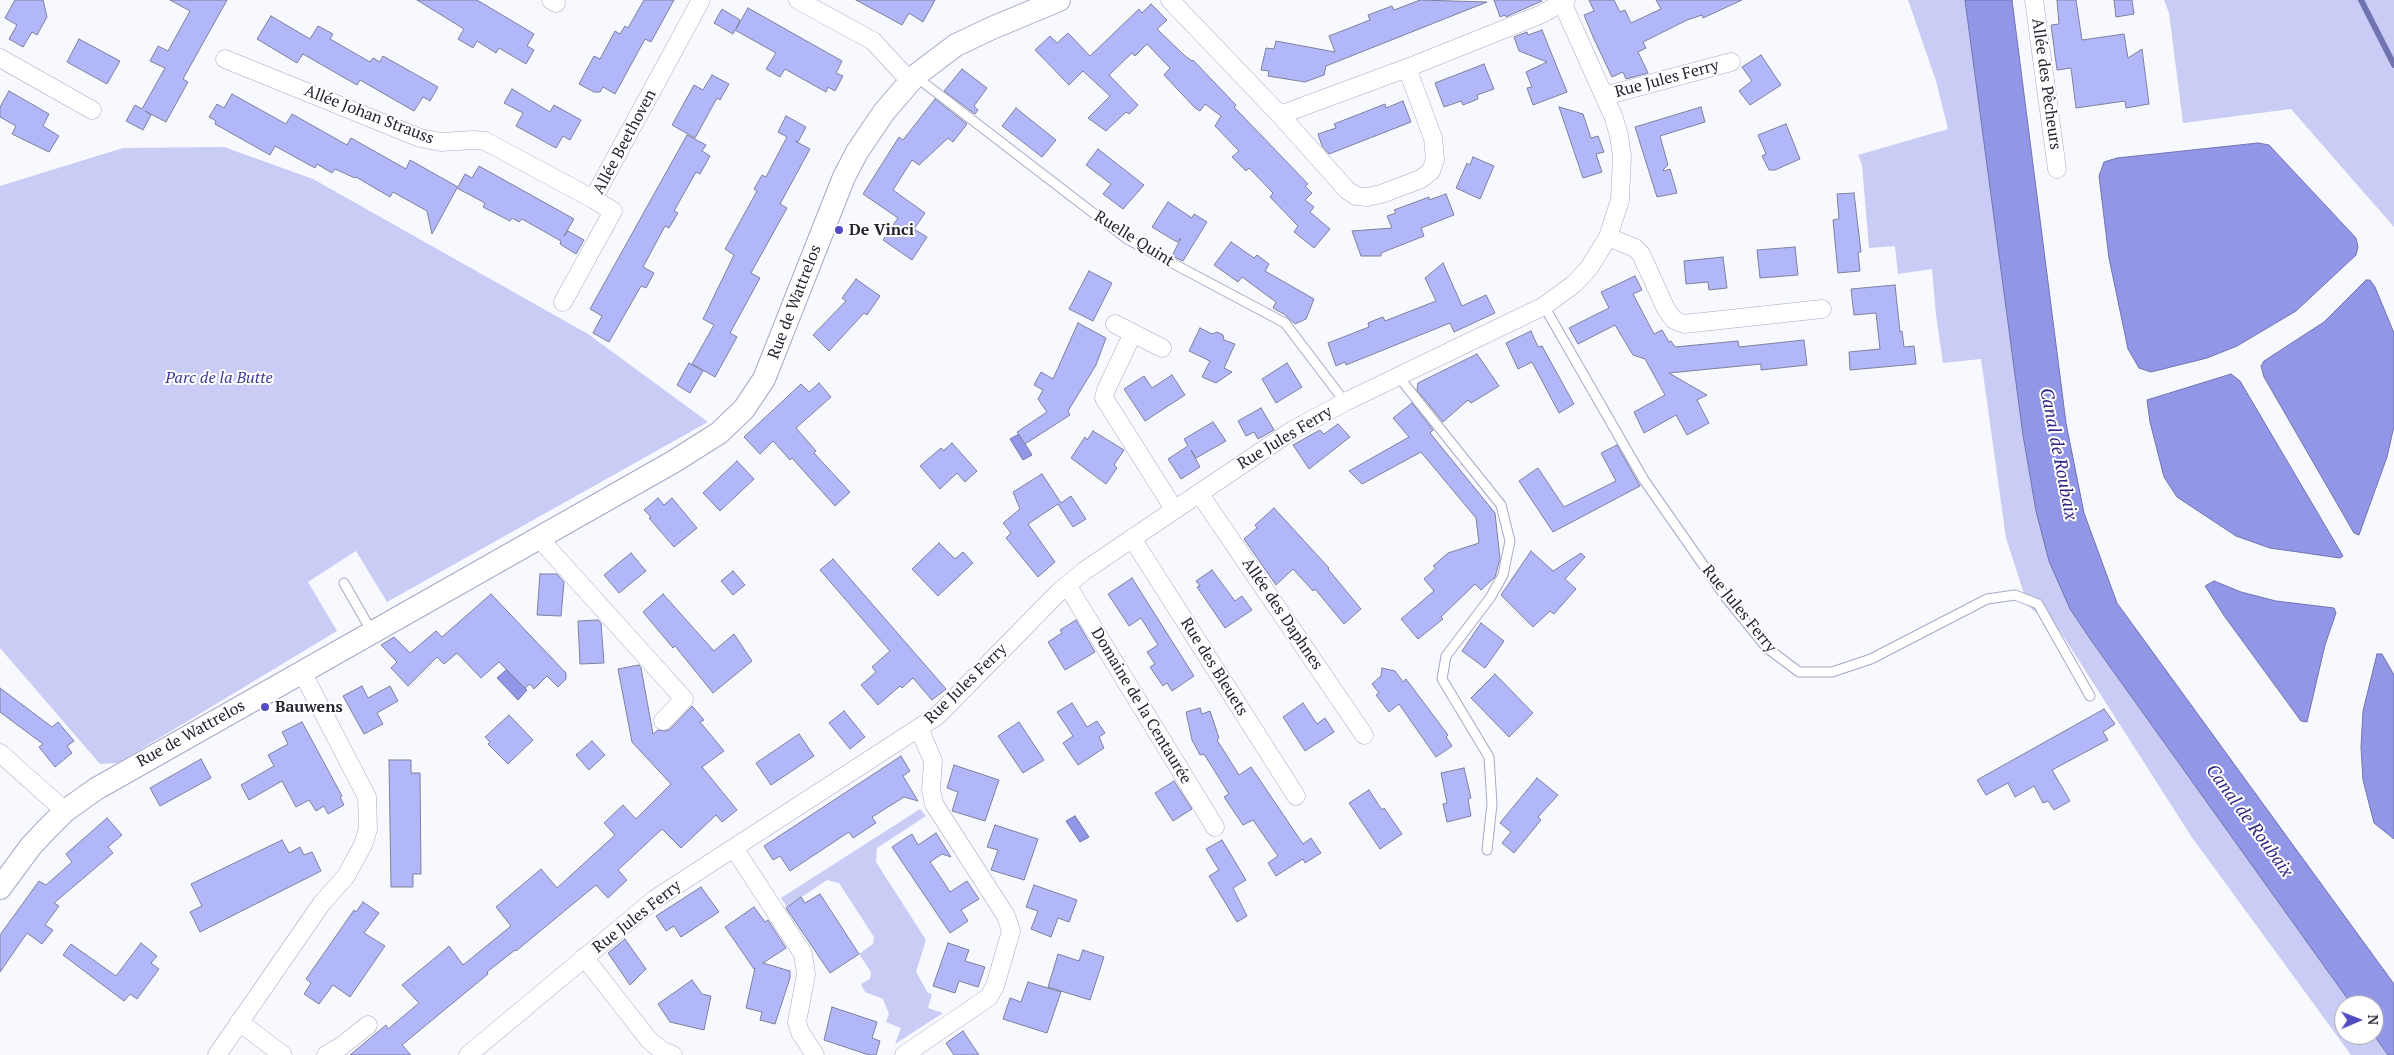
<!DOCTYPE html>
<meta charset="utf-8">
<style>
body{margin:0}
#map{position:relative;width:2394px;height:1055px;overflow:hidden;background:#f8f8ff;font-family:"PT Serif",serif}
canvas{display:block}
.north{position:absolute;left:2334px;top:995px;width:50px;height:50px;box-sizing:border-box;background:#fff;border:1px solid #a7a8ad;border-radius:50%;rotate:89deg;font-size:14px;font-weight:700;line-height:20px;text-align:center;color:#242531}
.north::after{content:'';display:block;margin:auto;width:18px;height:22px;background:#534bc2;clip-path:polygon(50% 0,100% 100%,50% 72%,0 100%)}
</style>
<div id="map">
<canvas width="2394" height="1055"></canvas>
<div class="north">N</div>
</div>
<script>
const c = document.querySelector('canvas').getContext('2d');
c.lineJoin = 'round';
function fill(path, color) {
  c.fillStyle = color;
  c.fill(path, 'evenodd');
}
function poly(rows) {
  const path = new Path2D();
  for (const r of rows) {
    path.moveTo(r[0], r[1]);
    for (let i = 2; i < r.length; i += 2) path.lineTo(r[i], r[i + 1]);
  }
  return path;
}
function stroke(path, color, width, dash) {
  c.strokeStyle = color;
  c.lineWidth = width;
  c.lineCap = dash ? 'butt' : 'round';
  c.setLineDash(dash || []);
  c.stroke(path);
}
function write(font, color, halo, rows, align = 'center') {
  c.font = font + ' "PT Serif",serif';
  c.lineWidth = 4;
  c.setLineDash([]);
  c.textBaseline = 'middle';
  c.strokeStyle = halo;
  c.fillStyle = color;
  for (const [text, x, y, turn = 0] of rows) {
    c.save();
    c.translate(x, y);
    c.rotate((+turn || 0) * Math.PI / 180);
    c.textAlign = isNaN(turn) ? turn : align;
    if (halo) c.strokeText(text, 0, 0);
    c.fillText(text, 0, 0);
    c.restore();
  }
}
fill(poly([
 [1908,0,1965,0,2023,435,2036,511,2070,609,2352,1005,2344,1005,2344,1035,2374,1035,2388,1055,2351,1055,2191,836,2060,631,2028,606,2006,538,1981,359,1943,363,1936,315,1932,269,1898,274,1895,246,1869,248,1862,165,1858,155,1948,129,1936,81],
 [2164,0,2394,0,2394,227,2291,109,2183,123,2169,13],
 [224,147,313,179,588,334,708,422,387,602,356,551,308,582,337,631,118,763,100,764,0,648,0,186,123,148],
 [920,809,926,816,877,848,876,862,926,940,916,972,928,993,932,994,928,1008,943,1013,895,1044,901,1028,886,1022,889,1014,883,999,865,992,861,984,870,979,871,972,859,954,873,944,874,937,839,883,827,880,787,907,781,898]
]), '#c9cdf5');
const water = poly([
 [1965,0,2012,0,2066,423,2084,513,2117,603,2394,984,2394,1055,2388,1055,2374,1035,2374,1005,2352,1005,2093,643,2070,609,2049,561,2036,511,2023,435,1965,0],
 [2258,143,2269,145,2356,238,2358,247,2356,255,2296,311,2237,346,2207,358,2151,372,2139,368,2128,349,2109,258,2099,176,2104,162,2117,158,2258,143],
 [2366,280,2370,280,2375,287,2394,333,2394,426,2387,457,2359,535,2354,533,2264,377,2261,366,2264,361,2324,322,2366,280],
 [2231,374,2240,381,2343,556,2340,558,2270,548,2236,536,2177,497,2164,477,2150,422,2147,400,2231,374],
 [1019,434,1032,455,1023,460,1010,439,1019,434],
 [2214,581,2241,592,2276,601,2334,608,2336,613,2325,645,2307,722,2301,721,2225,617,2205,586,2214,581],
 [2377,654,2382,654,2394,675,2394,839,2374,823,2363,780,2361,747,2363,711,2377,654],
 [507,669,527,690,518,700,497,678,507,669],
 [1075,816,1089,837,1080,842,1066,821,1075,816]
]);
fill(water, '#9296e6');
stroke(water, '#7174b0', 1);
stroke(poly([
 [2361,0,2394,65]
]), '#7174b0', 6);
const building = poly([
 [15,0,43,0,47,17,37,35,32,32,23,47,9,39,17,25,5,18,15,0],
 [170,0,227,0,183,79,188,82,166,122,145,111,151,115,143,130,126,121,135,105,142,109,165,68,150,61,158,46,168,51,190,11,170,0],
 [417,0,477,0,534,34,527,46,534,50,526,64,499,48,496,53,477,41,473,48,458,39,464,29,417,0],
 [644,0,674,0,651,42,645,39,615,94,603,87,600,92,594,92,579,84,594,56,600,59,615,31,620,34,625,26,628,28,644,0],
 [856,0,935,0,923,22,909,13,902,25,856,0],
 [1420,0,1487,2,1326,66,1324,75,1305,82,1268,76,1269,71,1261,70,1266,48,1274,49,1276,41,1335,52,1329,36,1370,20,1368,15,1392,6,1394,10,1420,0],
 [1494,0,1541,0,1542,1,1506,17,1505,15,1500,17,1494,0],
 [1589,0,1614,0,1620,12,1625,10,1631,23,1661,9,1656,0,1742,0,1703,18,1702,15,1687,20,1643,42,1646,48,1638,52,1648,73,1626,79,1623,72,1612,77,1594,39,1584,15,1594,11,1589,0],
 [2057,0,2076,0,2082,40,2124,34,2128,58,2142,49,2149,104,2126,108,2125,101,2076,108,2071,68,2057,70,2051,25,2059,24,2057,0],
 [2114,0,2132,0,2134,14,2116,17,2114,0],
 [1151,4,1167,20,1157,29,1184,55,1192,61,1193,60,1236,105,1234,107,1308,184,1305,186,1312,193,1305,200,1314,207,1310,212,1330,229,1314,248,1294,232,1298,226,1270,197,1273,193,1249,168,1246,171,1232,157,1239,151,1215,126,1221,116,1205,104,1200,111,1195,108,1164,75,1170,68,1147,44,1135,56,1132,53,1109,75,1138,105,1129,114,1126,112,1106,131,1088,118,1110,96,1083,71,1069,85,1035,50,1050,36,1057,43,1068,33,1090,56,1139,9,1142,13,1151,4],
 [748,8,842,61,836,73,843,76,835,91,828,87,826,92,785,69,780,77,766,69,776,53,735,30,733,34,714,23,722,9,740,20,736,29,748,8],
 [271,16,310,39,318,26,333,34,330,39,370,62,373,58,380,62,383,56,438,87,430,101,423,97,414,111,360,80,357,85,303,54,297,63,257,39,271,16],
 [1542,30,1567,92,1533,105,1527,88,1532,87,1526,72,1547,62,1519,51,1514,37,1527,32,1528,35,1542,30],
 [79,39,120,61,107,84,67,62,79,39],
 [1761,55,1781,85,1750,105,1739,91,1752,81,1742,67,1761,55],
 [1484,64,1494,89,1477,95,1478,99,1463,105,1461,101,1444,107,1435,83,1484,64],
 [962,69,987,88,974,106,978,110,975,114,944,91,962,69],
 [712,75,729,84,720,100,717,98,695,138,672,125,694,85,703,90,712,75],
 [512,89,550,112,554,105,581,120,570,140,563,136,556,148,516,126,523,113,504,103,512,89],
 [9,91,49,114,43,126,59,136,49,152,12,134,16,126,0,117,0,107,9,91],
 [232,94,286,124,292,114,347,145,351,138,406,169,410,160,458,187,465,174,472,178,479,166,574,219,564,236,568,231,584,240,576,254,560,244,561,241,522,219,519,222,512,218,510,221,483,207,485,203,457,188,432,234,427,211,393,192,390,197,356,177,355,178,335,169,332,173,317,164,315,168,275,146,270,155,215,124,216,121,209,117,217,104,224,108,232,94],
 [935,99,967,124,953,142,948,138,919,165,912,160,893,190,925,213,914,229,927,237,912,260,883,240,898,218,863,194,899,137,903,140,935,99],
 [1403,101,1411,122,1329,154,1322,146,1318,134,1336,128,1334,124,1385,104,1386,108,1403,101],
 [1559,107,1583,114,1591,138,1598,136,1604,152,1596,154,1602,172,1583,178,1559,107],
 [1701,107,1705,122,1660,136,1668,165,1663,170,1664,171,1670,169,1677,193,1657,197,1635,127,1701,107],
 [1016,108,1056,140,1042,157,1002,126,1016,108],
 [786,116,806,127,798,142,795,141,810,149,780,204,787,208,751,273,760,278,730,333,737,337,715,377,692,364,714,325,703,319,734,255,725,249,757,191,754,189,762,175,766,177,787,137,778,132,786,116],
 [1786,124,1800,159,1775,170,1769,170,1762,156,1766,154,1758,135,1786,124],
 [687,135,706,145,702,151,710,156,700,174,696,172,674,211,678,213,669,228,665,226,643,267,654,273,646,288,641,286,609,342,593,333,602,316,590,309,687,135],
 [1098,149,1144,185,1123,209,1103,194,1111,184,1086,165,1098,149],
 [1473,157,1494,166,1480,199,1456,188,1467,163,1470,165,1473,157],
 [1854,193,1861,252,1858,252,1860,271,1838,273,1833,220,1839,219,1837,194,1854,193],
 [1446,194,1454,215,1421,228,1424,236,1381,253,1381,256,1361,256,1352,231,1392,228,1387,216,1396,213,1394,210,1429,197,1429,200,1446,194],
 [1168,202,1192,218,1194,214,1207,222,1183,261,1172,256,1181,238,1177,242,1152,227,1168,202],
 [1231,242,1254,258,1257,255,1269,264,1265,271,1314,299,1306,319,1295,324,1284,314,1273,308,1276,302,1242,277,1238,282,1214,265,1231,242],
 [1795,247,1798,275,1760,278,1757,250,1795,247],
 [1723,257,1727,288,1709,290,1708,282,1686,284,1684,261,1723,257],
 [1443,263,1462,306,1486,295,1495,313,1454,332,1450,323,1346,365,1345,362,1336,366,1328,343,1369,327,1368,323,1375,320,1383,317,1385,321,1436,301,1425,278,1443,263],
 [1089,271,1112,283,1093,321,1069,309,1089,271],
 [1635,276,1642,290,1633,294,1654,334,1662,330,1669,342,1671,341,1675,347,1738,341,1739,347,1804,340,1807,365,1761,370,1761,364,1669,373,1707,395,1697,400,1709,423,1687,435,1676,415,1644,433,1634,412,1665,395,1645,359,1633,355,1615,325,1578,344,1569,328,1609,308,1601,292,1635,276],
 [856,279,880,296,867,315,864,313,829,351,813,335,846,301,842,298,856,279],
 [1895,285,1900,332,1902,331,1904,347,1914,346,1916,364,1850,370,1849,352,1880,349,1876,313,1854,315,1851,289,1895,285],
 [1078,323,1106,338,1096,365,1068,411,1070,415,1025,444,1017,432,1047,412,1038,399,1043,390,1034,385,1041,372,1053,379,1078,323],
 [1200,328,1212,334,1217,332,1223,335,1224,340,1235,344,1224,368,1232,372,1216,383,1202,377,1210,361,1189,351,1200,328],
 [1531,331,1538,347,1542,346,1574,404,1559,413,1532,362,1518,369,1506,343,1531,331],
 [1477,354,1499,386,1471,403,1468,400,1443,422,1417,390,1418,383,1477,354],
 [689,363,703,371,690,393,677,385,689,363],
 [1287,363,1302,387,1276,403,1262,379,1287,363],
 [1172,375,1185,395,1145,421,1124,389,1144,376,1152,388,1172,375],
 [819,383,831,397,796,428,816,451,814,453,850,492,835,506,792,458,790,460,773,441,760,454,744,437,801,384,809,392,819,383],
 [1412,403,1433,430,1430,433,1495,513,1500,559,1495,577,1481,590,1475,584,1441,617,1443,619,1418,639,1401,619,1434,591,1424,579,1436,568,1433,566,1448,553,1479,543,1476,518,1421,452,1362,484,1349,471,1409,437,1393,418,1412,403],
 [1261,408,1274,430,1258,439,1254,432,1246,436,1238,421,1261,408],
 [1213,422,1226,441,1196,458,1191,450,1200,467,1181,479,1168,459,1188,446,1184,439,1213,422],
 [1338,424,1350,437,1309,469,1293,445,1320,430,1324,434,1338,424],
 [1093,431,1124,450,1114,465,1117,468,1106,484,1071,458,1085,437,1087,440,1093,431],
 [952,443,977,471,965,482,957,473,940,489,920,466,941,448,943,451,952,443],
 [1617,445,1640,486,1553,532,1519,481,1538,468,1564,507,1616,481,1601,453,1617,445],
 [737,461,754,479,720,511,703,493,737,461],
 [1042,474,1061,503,1071,496,1086,519,1073,527,1058,504,1028,524,1055,562,1038,577,1006,538,1011,533,1003,523,1020,509,1013,492,1042,474],
 [658,498,664,505,672,498,697,528,674,547,649,518,651,517,644,510,658,498],
 [1274,508,1329,568,1328,569,1361,609,1344,624,1315,589,1313,591,1293,569,1276,585,1244,539,1257,528,1255,525,1274,508],
 [939,543,955,559,963,552,973,563,938,596,912,569,939,543],
 [1531,551,1553,571,1581,553,1585,557,1565,579,1576,589,1554,614,1550,611,1533,627,1501,595,1531,551],
 [631,553,646,571,619,593,604,575,631,553],
 [833,559,946,689,932,700,913,678,902,688,900,686,878,705,861,685,876,672,872,667,890,651,820,570,833,559],
 [1212,570,1235,601,1242,596,1252,610,1225,628,1197,587,1200,586,1196,581,1212,570],
 [733,571,745,585,733,595,721,581,733,571],
 [540,574,557,574,564,582,561,616,537,615,540,574],
 [1132,578,1194,676,1172,691,1167,683,1163,686,1150,667,1155,664,1147,652,1158,645,1141,618,1129,626,1108,594,1132,578],
 [491,594,566,673,566,679,558,687,547,676,534,689,530,684,525,688,499,662,481,678,457,653,444,664,437,657,408,686,391,668,397,662,381,645,394,637,410,653,436,631,442,637,491,594],
 [663,594,714,651,734,634,752,661,713,693,675,646,673,648,643,612,663,594],
 [598,620,601,623,604,663,580,664,578,621,598,620],
 [1076,620,1095,652,1065,670,1048,642,1062,633,1060,630,1076,620],
 [1481,623,1504,641,1485,668,1462,651,1481,623],
 [639,665,641,668,653,734,658,730,666,731,670,729,692,706,704,720,700,722,724,751,702,767,737,810,722,822,716,815,681,848,662,829,618,870,627,880,608,898,596,885,516,951,515,950,487,972,488,974,402,1045,411,1055,350,1055,386,1025,388,1029,419,1003,402,985,441,953,449,946,463,965,511,926,496,907,541,869,557,888,615,835,604,823,623,805,636,819,671,784,632,742,618,669,639,665],
 [1382,668,1395,671,1403,682,1406,679,1448,735,1446,737,1452,746,1436,757,1399,704,1389,712,1376,695,1379,693,1372,684,1381,676,1382,668],
 [1495,674,1533,713,1509,737,1471,698,1495,674],
 [362,686,368,698,390,686,398,701,377,713,383,724,364,734,343,696,362,686],
 [0,688,52,727,58,722,74,741,67,746,72,753,55,767,39,747,43,744,0,712,0,688],
 [1072,703,1087,727,1097,721,1105,733,1099,737,1104,748,1078,765,1063,743,1073,736,1057,712,1072,703],
 [1303,703,1317,724,1325,718,1334,732,1305,751,1283,717,1303,703],
 [1200,708,1202,714,1210,711,1219,738,1217,740,1239,775,1251,767,1303,844,1311,838,1321,853,1305,863,1303,859,1276,876,1268,863,1278,856,1253,820,1243,825,1224,797,1229,794,1204,754,1200,755,1192,740,1186,712,1200,708],
 [2104,709,2115,724,2103,732,2108,740,2052,770,2070,801,2054,810,2048,801,2043,803,2034,786,2015,797,2008,783,1986,795,1977,780,2104,709],
 [844,711,865,737,850,749,829,723,844,711],
 [509,715,533,740,508,764,488,744,490,742,485,737,509,715],
 [302,722,342,796,340,797,344,805,328,814,324,806,316,811,309,800,296,807,282,781,249,800,241,785,274,766,268,755,288,744,282,732,302,722],
 [1019,722,1044,760,1023,773,998,736,1019,722],
 [799,734,814,756,771,785,756,763,799,734],
 [592,741,605,755,589,770,576,755,592,741],
 [901,756,910,771,903,776,918,801,904,797,872,817,876,823,853,838,849,832,790,871,780,856,773,860,764,846,901,756],
 [201,759,211,778,160,806,150,788,201,759],
 [389,760,411,760,411,773,420,773,421,874,413,874,413,887,391,887,389,760],
 [954,765,999,780,985,821,952,811,958,792,947,788,954,765],
 [1464,768,1471,798,1468,799,1471,816,1447,822,1443,804,1447,803,1441,773,1464,768],
 [1537,778,1558,795,1538,817,1541,820,1514,853,1502,843,1511,832,1500,823,1537,778],
 [1174,781,1192,809,1173,821,1155,793,1174,781],
 [1369,790,1382,810,1384,808,1402,834,1380,849,1349,803,1369,790],
 [107,818,122,835,108,847,113,853,54,903,59,906,45,925,53,930,42,944,27,933,0,972,0,935,39,881,46,885,72,862,66,854,107,818],
 [995,825,1038,839,1024,880,991,870,998,850,987,847,995,825],
 [936,833,951,857,942,854,930,862,941,878,950,892,967,881,979,899,961,910,968,921,950,933,892,847,912,834,918,845,936,833],
 [282,840,289,853,300,847,304,855,312,852,321,871,200,932,190,912,202,906,191,884,282,840],
 [1222,840,1246,880,1233,888,1247,916,1237,922,1209,876,1219,870,1206,849,1222,840],
 [1034,885,1077,900,1069,922,1058,918,1051,937,1031,929,1038,911,1026,907,1034,885],
 [701,887,719,912,681,937,674,926,666,931,656,916,701,887],
 [820,894,859,954,830,973,786,908,801,897,805,903,820,894],
 [363,902,379,913,364,933,385,946,350,997,333,985,319,1004,304,994,311,983,306,979,354,910,356,912,363,902],
 [754,907,765,922,768,920,786,948,763,963,790,971,790,978,775,1024,760,1020,762,1012,746,1008,755,968,754,969,725,927,754,907],
 [625,939,646,969,630,985,608,953,625,939],
 [141,943,157,956,151,963,159,969,137,999,130,994,124,1001,63,955,71,944,116,976,141,943],
 [948,943,969,950,965,961,985,967,978,987,959,981,955,993,933,986,948,943],
 [1083,950,1104,957,1090,1000,1048,987,1058,954,1079,961,1083,950],
 [692,980,702,994,711,996,704,1030,670,1022,658,1004,692,980],
 [1028,982,1061,992,1047,1033,1003,1019,1010,998,1021,1002,1028,982],
 [832,1007,877,1022,872,1038,880,1041,876,1055,869,1055,824,1040,832,1007],
 [963,1031,979,1055,954,1055,946,1043,963,1031]
]);
fill(building, '#b2b7f9');
stroke(building, '#7e819c', 1);
const service = poly([
 [915,76,1127,239,1285,323,1345,402],
 [1544,306,1644,480,1727,599,1767,648,1799,672,1832,672,1871,659,1987,599,2015,595,2038,604,2090,696],
 [1398,376,1501,505,1510,541,1503,575,1490,598,1446,656,1442,679,1489,757,1492,804,1487,850],
 [344,583,372,632]
]);
const minor = poly([
 [551,0,556,3],
 [798,0,873,41,910,81],
 [1170,0,1280,115,1347,190,1356,196,1367,197,1381,194,1421,179,1431,171,1435,160,1433,138,1407,68,1542,14,1566,0],
 [2034,0,2057,169],
 [0,58,92,110],
 [225,59,420,138,441,142,474,140,485,141,593,199],
 [1604,96,1731,62],
 [1280,115,1407,68],
 [1608,237,1635,248,1641,254,1666,309,1674,320,1684,324,1822,309],
 [563,302,613,211,593,199,701,0],
 [1115,324,1162,348],
 [1133,333,1106,390,1104,398,1174,509],
 [1199,493,1364,735],
 [539,538,684,699,663,721],
 [1132,538,1296,796],
 [1067,585,1215,827],
 [0,753,65,811],
 [734,848,803,954,806,974,797,1022,800,1032,815,1055],
 [584,957,649,1040,661,1050,673,1055],
 [239,1022,283,1055],
 [217,1055,322,903,346,876,363,845,368,829,367,797,302,672],
 [326,1055,343,1045,368,1025],
 [468,1055,655,899,937,716,1059,592,1084,571,1293,430,1345,402,1544,306,1574,284,1589,268,1608,237,1620,200,1622,156,1619,136,1614,118,1561,0],
 [904,1055,989,997,995,986,1011,931,1006,916,934,804,931,790,933,761,919,728]
]);
const tertiary = poly([
 [0,888,31,846,46,830,65,811,96,789,673,462,719,433,744,409,764,379,844,177,857,152,884,112,915,76,956,45,992,28,1059,0]
]);
stroke(service, '#a6a9c6', 11);
stroke(minor, '#a6a9c6', 19);
stroke(tertiary, '#a6a9c6', 24);
stroke(service, '#fff', 9);
stroke(minor, '#fff', 18);
stroke(tertiary, '#fff', 22);
for (const [x, y, r, color] of [
 [839,230,5,"#534bc2"],
 [265,707,5,"#534bc2"]
]) {
  const dot = new Path2D();
  dot.arc(x, y, r, 0, 2 * Math.PI);
  c.fillStyle = color;
  c.fill(dot);
  stroke(dot, '#fff', 2);
}
write('16px', '#242531', '#fff', [
 ["Rue Jules Ferry",1667,79,-15],
 ["Allée des Pêcheurs",2046,84,82],
 ["Allée Johan Strauss",369,115,21],
 ["Allée Beethoven",625,142,-62],
 ["Ruelle Quint",1134,239,32],
 ["Rue de Wattrelos",795,302,-69],
 ["Rue Jules Ferry",1285,438,-31],
 ["Rue Jules Ferry",1739,609,51],
 ["Allée des Daphnes",1282,614,56],
 ["Rue des Bleuets",1214,667,58],
 ["Rue Jules Ferry",966,684,-44],
 ["Domaine de la Centaurée",1141,706,59],
 ["Rue de Wattrelos",191,734,-29],
 ["Rue Jules Ferry",637,917,-38]
]);
write('bold 16px', '#242531', '#fff', [
 ["De Vinci",849,230],
 ["Bauwens",275,707]
], 'left');
write('italic 16px', '#3f3995', '#fff', [
 ["Parc de la Butte",219,378]
]);
write('italic 18px', '#302580', '#fff', [
 ["Canal de Roubaix",2058,454,79],
 ["Canal de Roubaix",2249,821,54]
]);
</script>
